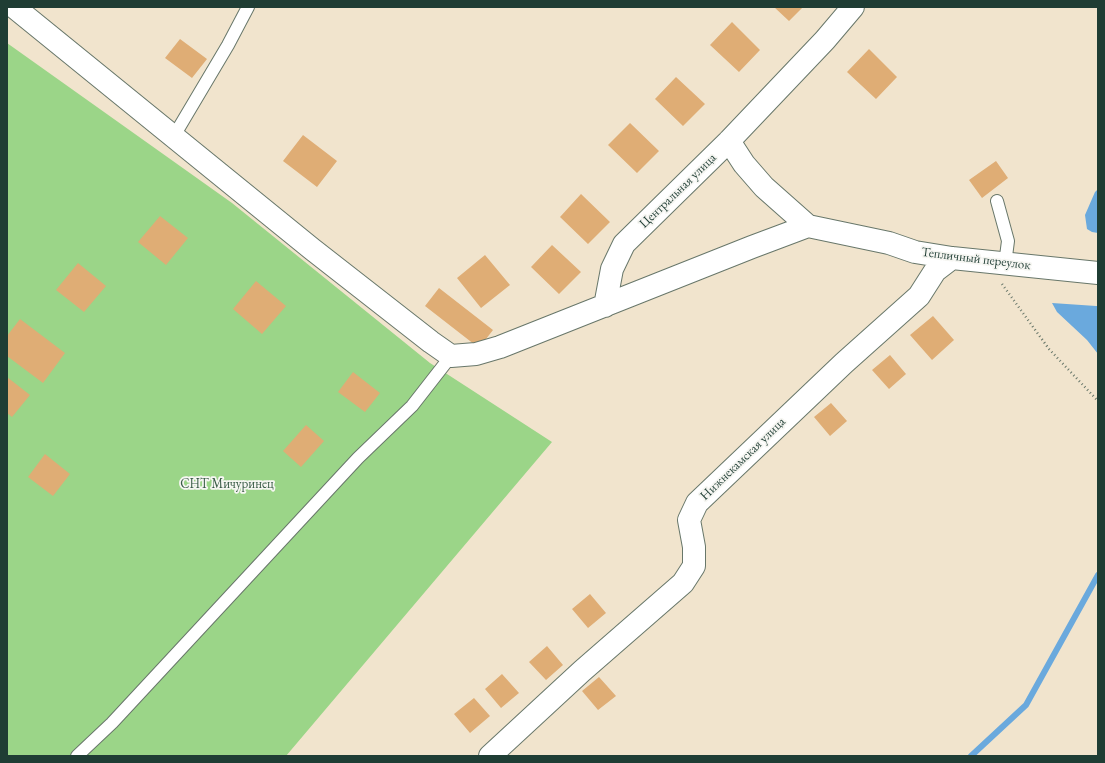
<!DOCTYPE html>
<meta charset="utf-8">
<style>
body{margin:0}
#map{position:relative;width:1105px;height:763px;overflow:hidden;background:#f1e4cd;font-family:"EB Garamond",serif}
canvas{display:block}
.frame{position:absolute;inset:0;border:8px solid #1f3d34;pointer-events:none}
</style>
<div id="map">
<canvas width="1105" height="763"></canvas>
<div class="frame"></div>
</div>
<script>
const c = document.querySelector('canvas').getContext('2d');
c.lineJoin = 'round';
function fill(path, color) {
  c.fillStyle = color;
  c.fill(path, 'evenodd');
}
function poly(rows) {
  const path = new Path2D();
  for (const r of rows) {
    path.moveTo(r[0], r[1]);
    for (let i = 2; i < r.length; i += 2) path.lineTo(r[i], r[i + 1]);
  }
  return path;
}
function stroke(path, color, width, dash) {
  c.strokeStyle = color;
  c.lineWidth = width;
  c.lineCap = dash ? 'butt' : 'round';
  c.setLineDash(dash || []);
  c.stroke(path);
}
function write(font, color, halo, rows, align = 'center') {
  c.font = font + ' "EB Garamond",serif';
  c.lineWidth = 3.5;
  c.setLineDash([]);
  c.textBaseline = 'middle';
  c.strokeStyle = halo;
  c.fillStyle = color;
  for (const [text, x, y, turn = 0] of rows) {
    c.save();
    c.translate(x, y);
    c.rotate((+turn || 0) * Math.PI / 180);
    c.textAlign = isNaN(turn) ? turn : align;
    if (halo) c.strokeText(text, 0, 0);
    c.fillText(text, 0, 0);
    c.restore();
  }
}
fill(poly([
 [7,43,232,203,430,363,552,442,286,756,7,756]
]), '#9bd588');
fill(poly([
 [1098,189,1098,233,1092,232,1087,229,1085,215,1095,192],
 [1052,303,1096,306,1098,306,1098,354,1087,340,1057,312]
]), '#6aa9dd');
stroke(poly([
 [971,756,1026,705,1098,575]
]), '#6aa9dd', 6);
fill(poly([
 [774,7,803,7,789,21],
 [732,22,760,50,739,72,710,45],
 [180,39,207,59,192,78,165,58],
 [869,49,897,77,876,99,847,72],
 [676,77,705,104,683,126,655,99],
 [630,123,659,151,637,173,608,145],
 [303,135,337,161,317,187,283,161],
 [996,161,1008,178,982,198,969,180],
 [581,194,610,222,588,244,560,217],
 [160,216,188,238,166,265,138,242],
 [552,245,581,272,559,294,531,267],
 [485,255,510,285,481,308,457,278],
 [78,263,106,286,84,312,56,290],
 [256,281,286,306,262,334,233,309],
 [439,288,493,330,479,348,425,306],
 [933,316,954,340,932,360,910,335],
 [20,319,65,353,43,383,7,356,7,336],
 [890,355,906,374,889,389,872,370],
 [353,372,380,393,365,412,338,392],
 [7,377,30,395,12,417,7,413],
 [831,403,847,421,830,436,814,417],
 [306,425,324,441,301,467,283,451],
 [45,454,70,474,53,496,28,477],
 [590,594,606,613,588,628,572,609],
 [547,646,563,665,546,680,529,662],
 [502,674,519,693,501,708,485,689],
 [599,677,616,696,598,710,582,691],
 [474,698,490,716,470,733,454,714]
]), '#dfad75');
const service = poly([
 [174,136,228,45,248,7],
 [997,201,1008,241,1005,264],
 [77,756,112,723,358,458,412,406,451,356]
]);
const minor = poly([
 [14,7,312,249,431,342,451,356,476,354,500,347,752,247,808,226],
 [729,141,744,164,764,187,808,226],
 [808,226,889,243,915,252,952,258,1098,273],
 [605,306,612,269,624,244,729,141,825,40,853,7],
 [490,756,582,671,683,583,694,566,694,547,689,520,697,503,844,363,919,296,935,271,952,258]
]);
stroke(service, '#68776a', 14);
stroke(minor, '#68776a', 24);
stroke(poly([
 [1002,284,1049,349,1098,401]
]), '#68776a', 2.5, [1, 3]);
stroke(service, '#fff', 12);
stroke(minor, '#fff', 22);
write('13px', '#1f3d34', '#f6f6f2', [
 ["Центральная улица",678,191,-44],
 ["Тепличный переулок",976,259,7],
 ["Нижнекамская улица",743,459,-44]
]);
write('13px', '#385b45', '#f6f6f2', [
 ["СНТ Мичуринец",227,484]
]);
</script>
